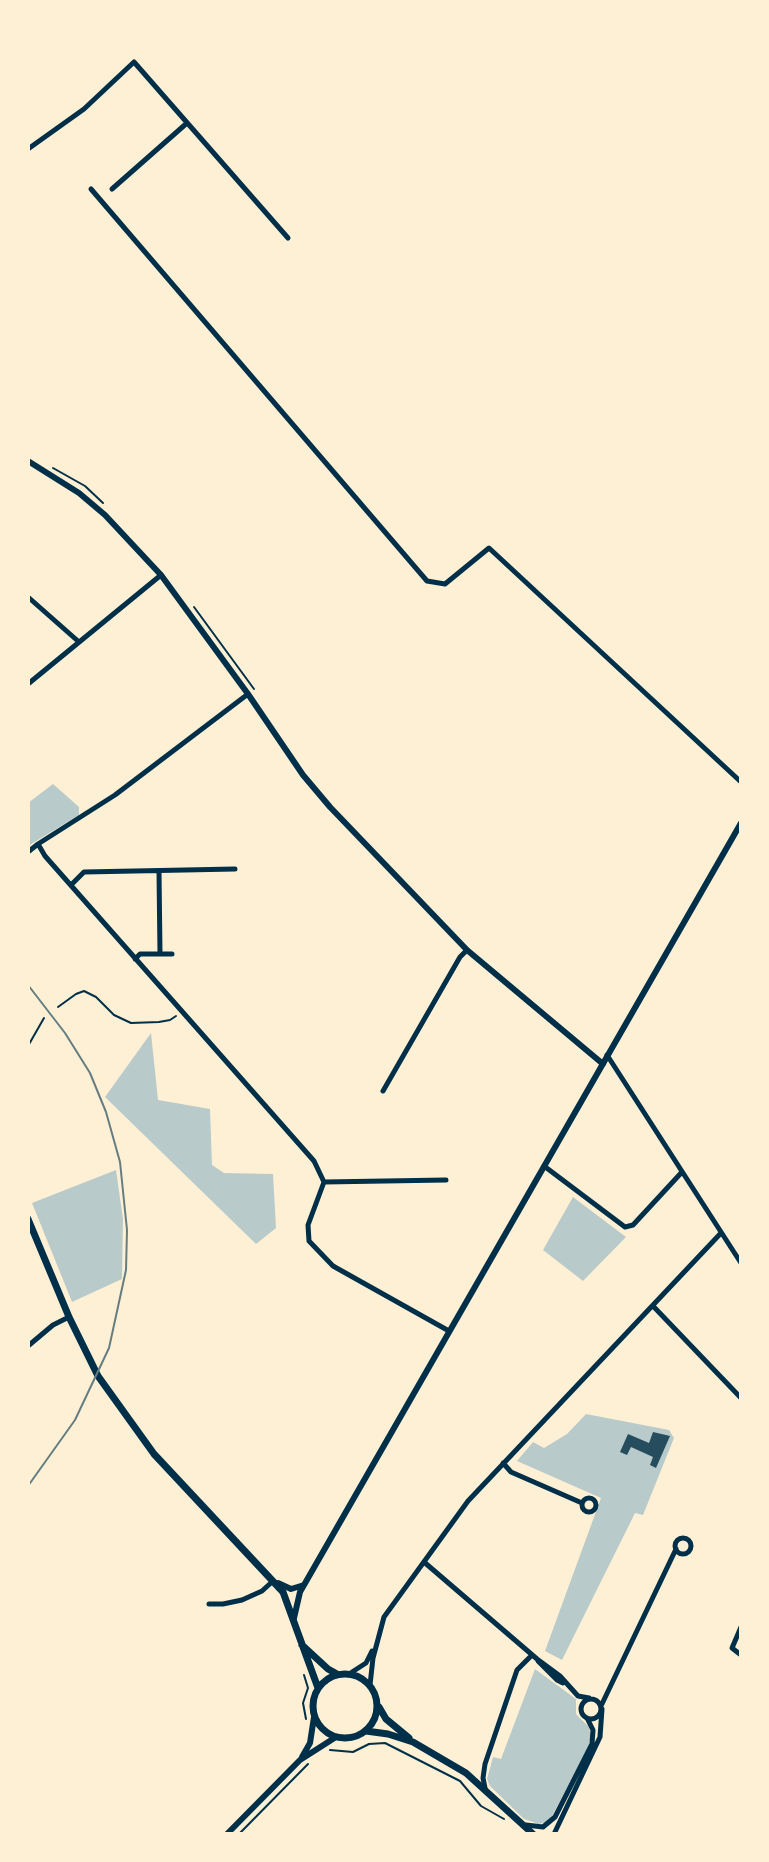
<!DOCTYPE html>
<style>
body{margin:0}
#map{position:relative;width:769px;height:1862px;overflow:hidden;background:#fdf0d5;font-family:Overpass,sans-serif}
canvas{display:block}
.frame{position:absolute;inset:0;border:30px solid #fdf0d5;pointer-events:none}
</style>
<div id="map">
<canvas width="769" height="1862"></canvas>
<div class="frame"></div>
</div>
<script>
const c = document.querySelector('canvas').getContext('2d');
c.lineJoin = 'round';
function fill(path, color) {
  c.fillStyle = color;
  c.fill(path, 'evenodd');
}
function poly(rows) {
  const path = new Path2D();
  for (const r of rows) {
    if (r.length === 3) {
      path.moveTo(r[0] + r[2], r[1]);
      path.arc(r[0], r[1], r[2], 0, 2 * Math.PI);
      continue;
    }
    path.moveTo(r[0], r[1]);
    for (let i = 2; i < r.length; i += 2) path.lineTo(r[i], r[i + 1]);
  }
  return path;
}
function stroke(path, color, width, dash) {
  c.strokeStyle = color;
  c.lineWidth = width;
  c.lineCap = dash ? 'butt' : 'round';
  c.setLineDash(dash || []);
  c.stroke(path);
}
fill(poly([
 [53,784,79,807,79,815,28,846,28,803],
 [151,1033,158,1100,210,1109,212,1165,224,1173,273,1174,276,1228,256,1244,105,1097],
 [116,1170,123,1219,122,1279,72,1302,32,1203],
 [573,1197,626,1237,583,1281,543,1250],
 [586,1414,669,1430,674,1438,643,1515,635,1513,562,1660,545,1651,601,1498,517,1461,533,1442,544,1448,567,1434],
 [535,1669,576,1699,576,1714,589,1727,591,1736,589,1745,552,1816,547,1822,539,1824,524,1819,490,1786,487,1779,493,1757,501,1759]
]), '#b9caca');
fill(poly([
 [653,1432,670,1436,656,1468,650,1465,653,1457,631,1447,627,1455,620,1452,628,1434,649,1443]
]), '#264d5e');
stroke(poly([
 [53,468,85,486,103,503],
 [194,607,254,689],
 [58,1007,76,994,84,991,96,997,114,1015,131,1023,159,1022,170,1020,176,1016],
 [28,1046,44,1018],
 [304,1675,308,1688,303,1703,306,1719],
 [330,1750,353,1752,369,1744,385,1743,460,1781,481,1806,504,1819],
 [239,1834,308,1764]
]), '#003049', 2);
stroke(poly([
 [28,149,84,109,134,62,288,238],
 [91,189,427,581,445,584,489,548,741,782],
 [112,189,187,123],
 [28,597,79,642],
 [28,684,161,575],
 [248,694,115,795,38,844,45,856,314,1161,324,1182,308,1225,309,1241,333,1266,449,1331],
 [28,852,38,844],
 [159,871,160,954],
 [71,885,84,872,235,869],
 [135,959,140,954,172,954],
 [607,1055,741,1263],
 [383,1091,460,957,467,950],
 [544,1166,625,1227,633,1225,682,1172],
 [324,1182,446,1180],
 [653,1306,741,1398],
 [28,1346,53,1325,69,1317],
 [503,1463,511,1472,582,1503],
 [589,1505,7],
 [683,1546,8],
 [424,1562,537,1659,560,1676,578,1696,589,1698],
 [209,1604,223,1604,242,1600,262,1591,273,1581],
 [741,1627,732,1648,741,1655],
 [538,1661,557,1680,563,1683],
 [349,1674,366,1663,372,1651],
 [370,1685,373,1658,384,1617,468,1501,721,1233],
 [591,1709,10],
 [601,1706,676,1549],
 [485,1788,483,1778,485,1764,517,1670,532,1655],
 [526,1825,543,1827,555,1817,592,1744,593,1730,587,1718],
 [554,1834,600,1737,602,1709]
]), '#003049', 5);
stroke(poly([
 [28,461,79,493,105,515,161,575,248,694,303,775,330,807,467,950,603,1064],
 [278,1583,291,1589,304,1585],
 [294,1618,300,1592,741,823],
 [302,1757,310,1743,314,1717],
 [227,1834,300,1760,336,1737]
]), '#003049', 6);
stroke(poly([
 [28,1219,69,1317,98,1376,154,1454,283,1592,318,1688],
 [302,1645,328,1669,337,1674],
 [345,1706,32],
 [379,1707,386,1719,409,1738],
 [366,1731,388,1734,413,1742,466,1773,533,1834]
]), '#003049', 7);
stroke(poly([
 [28,985,65,1033,90,1073,106,1112,120,1162,127,1230,126,1270,109,1348,75,1420,28,1486]
]), '#657d81', 2);
</script>
